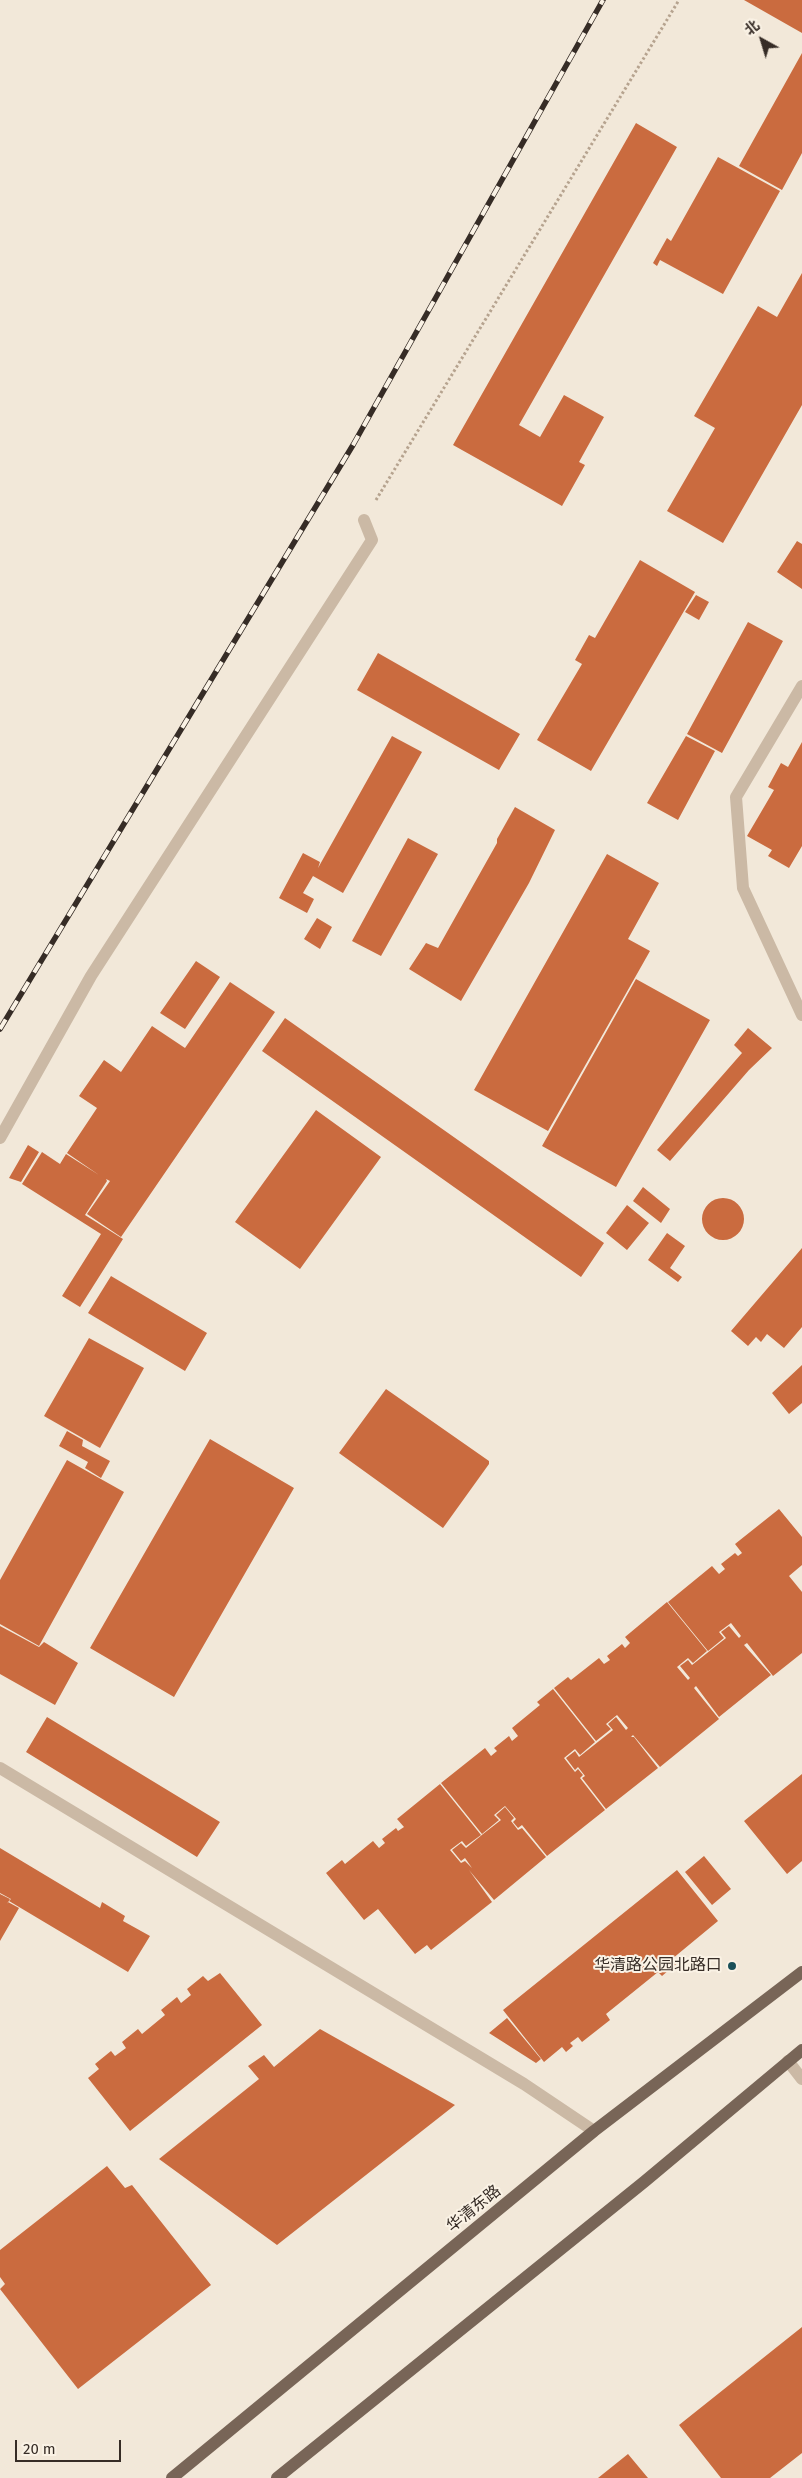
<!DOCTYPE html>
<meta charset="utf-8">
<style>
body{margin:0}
#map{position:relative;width:802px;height:2478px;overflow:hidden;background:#f2e8d9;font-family:"Fira Sans","Noto Sans SC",sans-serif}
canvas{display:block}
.north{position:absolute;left:737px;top:15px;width:50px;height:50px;-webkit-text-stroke:4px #faf2e5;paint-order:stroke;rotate:321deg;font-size:14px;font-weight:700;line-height:20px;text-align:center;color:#362c26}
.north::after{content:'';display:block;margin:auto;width:18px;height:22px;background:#362c26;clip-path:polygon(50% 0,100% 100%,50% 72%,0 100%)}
.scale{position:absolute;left:15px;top:2440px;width:106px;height:22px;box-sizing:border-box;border:2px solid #362c26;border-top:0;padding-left:6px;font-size:15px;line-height:18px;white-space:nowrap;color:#362c26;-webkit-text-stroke:4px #faf2e5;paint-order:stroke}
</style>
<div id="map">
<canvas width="802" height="2478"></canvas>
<div class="north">北</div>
<div class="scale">20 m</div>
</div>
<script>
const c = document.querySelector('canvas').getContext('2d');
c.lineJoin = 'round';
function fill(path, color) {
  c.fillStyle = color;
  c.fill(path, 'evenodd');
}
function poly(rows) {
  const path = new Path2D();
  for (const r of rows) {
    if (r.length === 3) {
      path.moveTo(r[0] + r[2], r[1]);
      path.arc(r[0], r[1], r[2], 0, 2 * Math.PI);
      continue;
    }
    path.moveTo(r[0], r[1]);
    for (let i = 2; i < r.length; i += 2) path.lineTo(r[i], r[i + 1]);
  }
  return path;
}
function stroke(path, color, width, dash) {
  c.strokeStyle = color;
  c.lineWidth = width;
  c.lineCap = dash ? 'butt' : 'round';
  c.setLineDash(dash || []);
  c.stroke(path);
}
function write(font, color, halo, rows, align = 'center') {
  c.font = font + ' "Fira Sans","Noto Sans SC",sans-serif';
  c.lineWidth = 4;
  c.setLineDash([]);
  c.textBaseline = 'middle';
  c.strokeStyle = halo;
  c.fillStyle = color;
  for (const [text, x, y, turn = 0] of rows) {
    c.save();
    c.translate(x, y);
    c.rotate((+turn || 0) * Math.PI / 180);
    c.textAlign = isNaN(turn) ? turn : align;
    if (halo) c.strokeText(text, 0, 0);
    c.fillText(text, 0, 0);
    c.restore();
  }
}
fill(poly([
 [744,0,802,0,802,33],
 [802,53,802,153,782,190,739,166],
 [636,123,677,147,519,425,540,437,564,395,604,417,579,462,585,465,562,506,453,445],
 [718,157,780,191,723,294,660,260,657,266,653,263,667,238,671,241],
 [802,273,802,405,723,543,667,511,715,428,694,416,758,306,777,317],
 [797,541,802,544,802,589,777,572],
 [640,560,695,592,591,771,537,740,582,664,575,660,589,635,595,638],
 [696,595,709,602,699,620,685,612],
 [748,622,783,641,722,753,687,734],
 [378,653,520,734,499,770,357,690],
 [392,736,422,752,343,893,313,876,303,893,314,899,307,913,279,898,303,853,320,862,318,868],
 [686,736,715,751,678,820,647,803],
 [802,742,802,846,789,868,768,856,772,850,747,836,774,790,768,787,781,763,788,767],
 [515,807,555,830,529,883,461,1001,409,969,426,943,438,948,497,843,497,839],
 [408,838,438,854,381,956,352,941],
 [607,854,659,883,628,939,650,951,548,1131,474,1090],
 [317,918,332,927,320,949,304,939],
 [196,961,220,977,185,1029,160,1013],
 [636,979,710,1020,616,1187,542,1146],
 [230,982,275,1012,121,1237,87,1214,110,1181,106,1179,107,1181,85,1215,123,1239,80,1307,62,1296,101,1234,22,1184,42,1152,60,1164,66,1154,99,1175,67,1153,97,1108,79,1096,104,1060,121,1072,152,1026,185,1048],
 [285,1018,604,1243,581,1277,262,1051],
 [748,1028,772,1048,749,1070,670,1161,657,1150,742,1053,734,1045],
 [316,1110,381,1157,300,1269,235,1222],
 [28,1145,39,1152,21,1182,9,1178],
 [643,1187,670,1209,661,1223,633,1201],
 [723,1219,21],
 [627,1205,649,1223,627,1250,606,1233],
 [667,1233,685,1246,670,1268,682,1277,678,1282,648,1260],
 [802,1248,802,1327,784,1348,767,1334,761,1342,756,1337,748,1346,731,1331],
 [111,1276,207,1333,185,1371,88,1313],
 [89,1338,144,1368,100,1448,44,1416],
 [802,1365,802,1403,789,1414,772,1393],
 [386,1389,489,1461,489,1464,443,1528,339,1453],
 [67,1431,83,1440,82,1446,110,1461,101,1478,85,1468,88,1462,59,1446],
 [210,1439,294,1488,174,1697,90,1648],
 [67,1460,124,1492,39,1646,0,1624,0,1580],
 [779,1509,802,1537,802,1565,789,1576,802,1592,802,1653,773,1676,747,1643,744,1645,771,1675,719,1717,696,1686,694,1688,719,1719,660,1767,633,1735,631,1737,634,1737,658,1768,606,1809,582,1778,585,1776,578,1767,575,1770,566,1758,575,1751,579,1757,613,1730,608,1724,616,1717,626,1730,628,1728,617,1715,606,1724,611,1729,596,1741,554,1688,568,1677,571,1680,599,1658,604,1664,610,1660,607,1656,622,1644,625,1648,630,1643,625,1637,667,1602,707,1651,693,1663,688,1658,677,1667,688,1680,690,1678,680,1666,688,1660,692,1665,726,1638,721,1632,729,1626,739,1638,741,1636,731,1623,719,1632,724,1638,708,1651,668,1602,712,1566,719,1574,725,1569,721,1564,735,1553,738,1556,742,1553,735,1544],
 [0,1626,39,1647,44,1642,78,1663,55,1705,0,1674],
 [553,1689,595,1742,580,1755,575,1749,564,1758,575,1772,578,1769,583,1775,580,1778,605,1810,547,1856,522,1825,518,1828,513,1822,516,1819,505,1806,494,1815,499,1820,482,1834,441,1783,485,1748,491,1756,497,1751,494,1748,509,1736,512,1741,518,1736,512,1728,540,1705,537,1702],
 [47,1717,220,1822,197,1857,26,1752],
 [802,1774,802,1861,787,1874,744,1821],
 [440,1784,481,1835,466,1846,462,1841,450,1850,461,1863,465,1861,472,1868,465,1858,461,1861,452,1850,461,1843,466,1848,483,1834,501,1820,496,1815,505,1807,514,1818,511,1821,518,1830,522,1828,546,1857,494,1900,469,1870,492,1902,431,1950,427,1945,415,1954,378,1909,364,1920,326,1873,342,1860,345,1864,373,1841,379,1848,385,1843,382,1839,396,1828,398,1831,404,1827,397,1819],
 [0,1848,100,1908,102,1902,125,1916,123,1921,150,1936,128,1972,9,1901,11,1899,0,1893],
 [704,1856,731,1889,712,1905,685,1872],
 [677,1870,718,1921,672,1959,676,1964,662,1976,658,1972,606,2014,610,2020,582,2042,578,2037,570,2043,573,2046,566,2052,562,2047,544,2062,503,2010],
 [0,1894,10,1899,7,1904,8,1902,19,1908,0,1941],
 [220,1973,262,2025,130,2131,88,2078,99,2069,95,2064,111,2051,115,2056,126,2048,122,2042,138,2029,142,2034,165,2015,161,2010,177,1997,181,2003,191,1995,187,1989,203,1976,208,1981],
 [507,2018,541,2059,536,2063,489,2033],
 [320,2029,455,2105,277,2245,159,2159,259,2079,248,2066,264,2055,274,2067],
 [107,2166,125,2188,132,2185,211,2285,78,2389,0,2289,5,2284,0,2277,0,2250],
 [802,2327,802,2453,770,2478,721,2478,679,2425],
 [628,2454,648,2478,598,2478]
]), '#ca6b3f');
stroke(poly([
 [376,500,679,0]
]), '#b6a38f', 3, [2.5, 2.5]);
stroke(poly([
 [802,686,736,797,743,888,802,1015],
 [0,1138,91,976,372,540,364,520],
 [0,1768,524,2084,594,2131],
 [788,2061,802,2079]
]), '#cbb9a5', 12);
stroke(poly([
 [172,2478,594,2131,802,1972],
 [277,2478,644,2182,802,2050]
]), '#786557', 12);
const rail = poly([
 [0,1029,353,445,603,0]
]);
stroke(rail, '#362c26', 5.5);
stroke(rail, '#faf2e5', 4, [11]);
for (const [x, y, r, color] of [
 [732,1966,5,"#1b5059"]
]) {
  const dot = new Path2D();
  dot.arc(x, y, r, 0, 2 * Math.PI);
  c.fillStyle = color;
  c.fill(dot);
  stroke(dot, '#faf2e5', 2);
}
write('16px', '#362c26', '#faf2e5', [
 ["华清路公园北路口",722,1966]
], 'right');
write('16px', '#362c26', '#faf2e5', [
 ["华清东路",474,2209,-39]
]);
</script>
